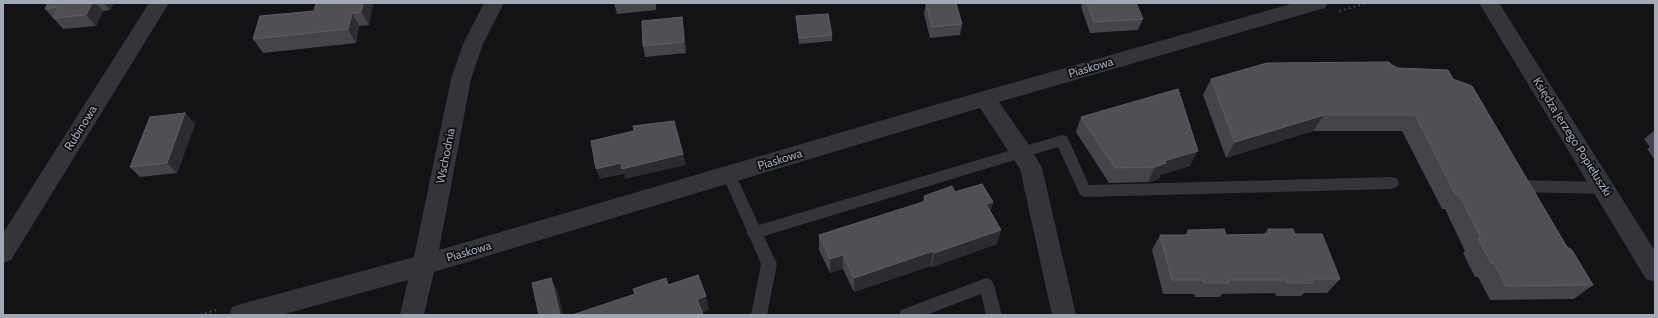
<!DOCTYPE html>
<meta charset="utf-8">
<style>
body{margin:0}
#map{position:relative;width:1658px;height:318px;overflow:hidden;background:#131315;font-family:Cabin,sans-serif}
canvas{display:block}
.frame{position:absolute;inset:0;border:4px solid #a4a8b6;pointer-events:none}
</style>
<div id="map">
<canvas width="1658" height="318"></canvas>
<div class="frame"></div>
</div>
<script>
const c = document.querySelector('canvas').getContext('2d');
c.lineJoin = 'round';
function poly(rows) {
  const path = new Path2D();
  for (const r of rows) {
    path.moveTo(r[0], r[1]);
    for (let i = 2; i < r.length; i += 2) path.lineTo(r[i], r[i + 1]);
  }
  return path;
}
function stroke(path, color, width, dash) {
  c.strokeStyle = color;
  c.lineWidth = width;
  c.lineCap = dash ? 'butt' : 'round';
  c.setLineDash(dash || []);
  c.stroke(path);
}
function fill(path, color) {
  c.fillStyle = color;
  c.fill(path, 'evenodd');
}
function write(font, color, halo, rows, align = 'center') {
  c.font = font + ' Cabin,sans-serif';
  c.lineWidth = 3.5;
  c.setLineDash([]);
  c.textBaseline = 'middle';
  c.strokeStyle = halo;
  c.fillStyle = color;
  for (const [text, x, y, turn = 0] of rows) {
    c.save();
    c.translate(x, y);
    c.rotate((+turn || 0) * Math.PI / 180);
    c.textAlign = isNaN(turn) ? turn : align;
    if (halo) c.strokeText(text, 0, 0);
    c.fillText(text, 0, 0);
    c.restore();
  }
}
stroke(poly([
 [1339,11,1367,3],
 [200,315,216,310]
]), '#3a3b41', 2.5, [2, 3]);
fill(poly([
 [1062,135,1067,136,1089,185,1392,177,1397,179,1399,183,1397,187,1392,189,1085,197,1080,195,1058,147,764,236,777,264,767,315,751,315,761,264,750,238,746,233,747,231,722,175,724,171,729,169,734,171,759,225,1062,135],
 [1516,180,1603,182,1608,184,1610,188,1608,192,1603,194,1516,192,1511,190,1509,186,1511,182,1516,180],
 [986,278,991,280,994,285,1002,315,986,315,981,294,926,315,899,315,901,310,986,278]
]), '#34343a');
fill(poly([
 [149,3,169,3,11,260,3,263,3,233,149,3],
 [484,3,504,3,483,44,471,79,439,250,938,104,1294,3,1328,3,1325,8,999,102,1029,145,1042,168,1076,315,1052,315,1020,169,980,108,434,272,424,315,400,315,408,280,281,315,229,315,232,307,241,304,414,257,451,79,463,44,484,3],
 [1479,3,1499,3,1655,251,1655,282,1646,279,1479,3]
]), '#34343a');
fill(poly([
 [48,3,114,3,110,10,103,11,96,26,63,29,45,9],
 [316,3,373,3,369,25,359,26,356,43,263,53,253,39,314,11],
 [614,3,656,3,656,10,617,14],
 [926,3,962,24,960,35,930,38,924,14],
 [1082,3,1136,3,1143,19,1138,30,1090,33,1081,7],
 [796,16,832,35,832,41,799,44],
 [684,28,686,53,645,57,643,46],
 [1392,65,1398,68,1453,79,1593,285,1574,299,1490,300,1478,277,1475,277,1463,253,1465,251,1445,209,1442,209,1402,131,1313,131,1226,158,1203,95,1211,79],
 [185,113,195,124,177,173,140,177,130,167],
 [1081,117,1190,166,1160,175,1159,179,1148,182,1109,183,1076,132],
 [1655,130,1655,160,1647,149,1650,147,1644,139],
 [955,192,993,202,990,212,997,244,932,267,931,266,854,292,843,269,830,273,819,250,819,235,923,202,924,196],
 [1268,229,1295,234,1340,279,1327,293,1304,293,1301,296,1276,296,1275,293,1222,294,1220,297,1195,297,1194,294,1163,294,1152,250,1160,235,1185,235,1188,230,1226,235,1264,234]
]), '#44444a');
fill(poly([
 [92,3,96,3,103,11,96,26,86,15],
 [104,3,114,3,110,10],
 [363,3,373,3,369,25,361,12],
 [352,13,359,26,356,43,348,29],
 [682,17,684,28,686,53,684,42],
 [185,113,195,124,177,173,167,163],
 [1324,115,1313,131,1226,158,1235,142],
 [1198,151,1190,166,1160,175,1159,179,1148,182,1155,167,1164,161],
 [683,154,686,165,625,179,624,174,600,179,596,169,621,163],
 [993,202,989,217,986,204],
 [1001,230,997,244,932,267,934,253],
 [933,251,931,266,854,292,854,278],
 [843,255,843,269,830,273,830,259],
 [551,278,558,292,563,315,560,315],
 [706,296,709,310,701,313,697,299]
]), '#2c2c30');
const building = poly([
 [48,3,92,3,86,15,53,18,58,7,45,9,48,3],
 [316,3,363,3,361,12,352,13,348,29,253,39,260,16,314,11,316,3],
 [926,3,956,3,962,24,932,27,926,3],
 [1087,3,1136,3,1143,19,1094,22,1087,3],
 [828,14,832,35,799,38,796,16,828,14],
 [682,17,684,42,643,46,642,21,682,17],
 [1389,62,1392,65,1398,68,1448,70,1453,79,1472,86,1567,247,1572,250,1593,285,1506,286,1494,263,1491,263,1478,238,1481,238,1459,195,1456,195,1415,115,1324,115,1235,142,1211,79,1267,63,1389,62],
 [1178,89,1198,151,1164,161,1166,163,1155,167,1115,168,1081,117,1178,89],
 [185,113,167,163,130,167,150,117,185,113],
 [674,121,683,154,622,169,621,163,596,169,591,141,634,131,633,126,674,121],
 [982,184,993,202,986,204,1001,230,934,253,933,251,854,278,843,255,830,259,819,235,926,201,924,196,952,186,955,192,982,184],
 [1224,229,1226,235,1270,234,1268,229,1293,229,1295,234,1322,234,1340,279,1311,279,1313,283,1287,283,1286,280,1228,280,1229,283,1204,283,1203,280,1172,280,1160,235,1190,235,1188,230,1224,229],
 [698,275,706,296,697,299,703,315,572,315,635,294,633,289,666,278,668,285,698,275],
 [551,278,560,315,539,315,532,283,551,278]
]);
fill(building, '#4f4f56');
stroke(building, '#5c5d65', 1);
write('12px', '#a4a8b6', '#0e0e10', [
 ["Piaskowa",1091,68,-16],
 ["Rubinowa",81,128,-58],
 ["Księdza Jerzego Popiełuszki",1572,137,58],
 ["Wschodnia",446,156,-79],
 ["Piaskowa",780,160,-17],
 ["Piaskowa",469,252,-16]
]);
</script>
